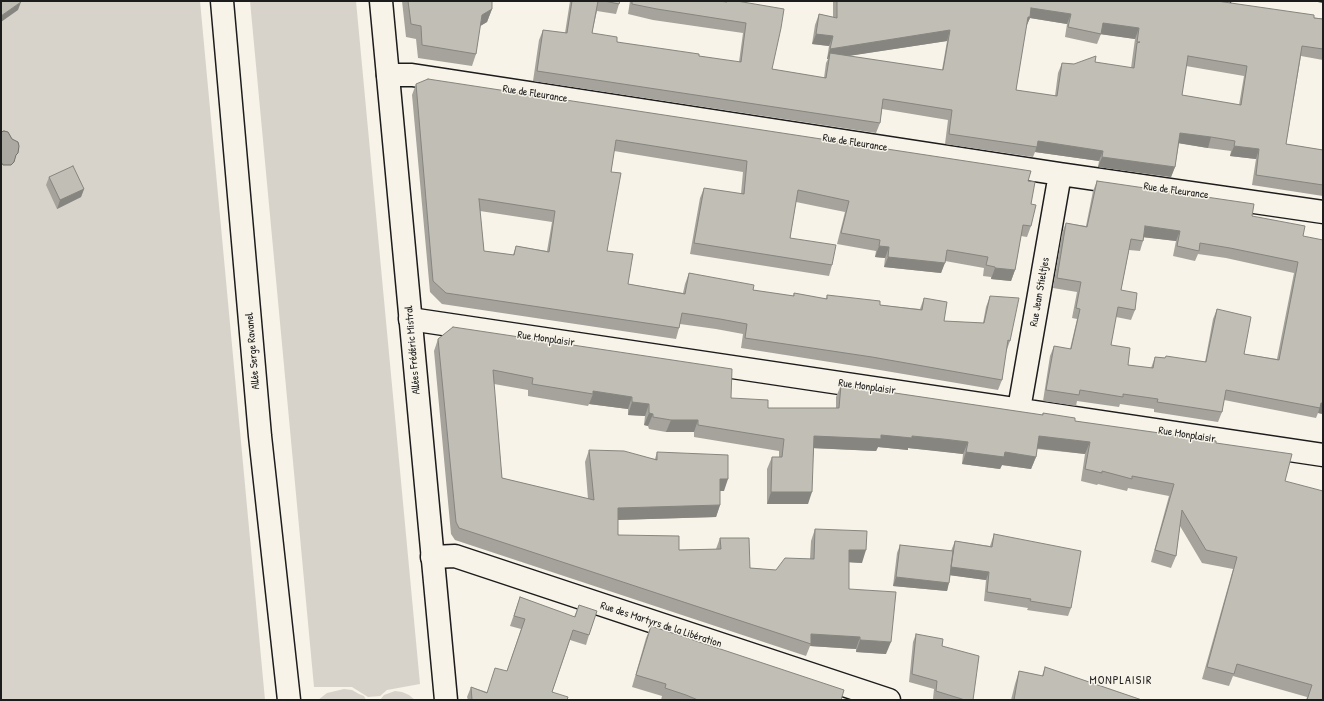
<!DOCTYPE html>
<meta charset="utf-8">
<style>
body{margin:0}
#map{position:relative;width:1324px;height:701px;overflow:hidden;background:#f7f3e8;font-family:"Patrick Hand",sans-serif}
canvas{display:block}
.frame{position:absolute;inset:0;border:2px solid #1c1c1c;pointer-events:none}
</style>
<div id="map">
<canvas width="1324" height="701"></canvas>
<div class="frame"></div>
</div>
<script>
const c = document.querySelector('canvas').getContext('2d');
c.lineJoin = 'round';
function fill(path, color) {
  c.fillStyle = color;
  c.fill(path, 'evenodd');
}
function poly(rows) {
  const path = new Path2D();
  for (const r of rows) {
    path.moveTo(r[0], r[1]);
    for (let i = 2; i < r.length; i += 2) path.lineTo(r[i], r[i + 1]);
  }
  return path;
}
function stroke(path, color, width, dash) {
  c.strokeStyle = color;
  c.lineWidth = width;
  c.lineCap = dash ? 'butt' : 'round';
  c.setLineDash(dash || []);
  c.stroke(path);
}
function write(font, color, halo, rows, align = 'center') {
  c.font = font + ' "Patrick Hand",sans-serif';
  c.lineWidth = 3;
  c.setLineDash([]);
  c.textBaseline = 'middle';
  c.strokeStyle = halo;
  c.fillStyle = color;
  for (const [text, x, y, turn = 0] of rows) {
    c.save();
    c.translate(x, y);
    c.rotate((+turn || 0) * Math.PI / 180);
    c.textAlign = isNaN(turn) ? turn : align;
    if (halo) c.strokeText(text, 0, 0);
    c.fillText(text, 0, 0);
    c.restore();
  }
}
fill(poly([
 [1,1,200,1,265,700,1,700],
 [250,1,356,1,420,684,387,690,380,696,368,697,352,687,314,687],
 [344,689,352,690,359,694,364,696,366,700,318,700,327,693],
 [395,691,402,692,409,695,415,700,380,700,384,695]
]), '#d7d3cb');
const water = poly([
 [4,131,8,132,12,139,18,142,19,146,18,153,16,155,14,162,11,165,3,165,1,162,1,132,4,131]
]);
fill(water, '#aca9a2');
stroke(water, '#72716c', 1);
const minor = poly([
 [1242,1,1323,14],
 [388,75,412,75,1060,174,1323,212],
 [410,319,1323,455],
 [1019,409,1060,174],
 [432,557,455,556,889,700]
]);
const major = poly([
 [222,1,260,436,289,700],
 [381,1,446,700]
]);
stroke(minor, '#1c1c1c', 25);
stroke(major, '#1c1c1c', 25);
stroke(minor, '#f7f3e8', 22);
stroke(major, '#f7f3e8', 22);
fill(poly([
 [402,1,492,1,492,9,487,22,480,26,476,54,472,66,418,58,416,39,406,37],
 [570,1,620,1,619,4,616,14,597,11,592,33,617,42,699,56,739,62,743,33,653,20,628,14,630,1,718,1,726,2,727,1,737,1,772,69,824,78,826,63,828,59,827,59,829,46,812,44,815,25,819,14,833,17,833,1,1217,1,1323,19,1323,60,1301,56,1286,144,1323,150,1323,196,1252,185,1256,159,1230,156,1231,151,1208,148,1179,143,1175,167,1171,177,1098,167,1099,161,1035,152,1033,157,945,144,948,120,882,109,880,123,876,133,533,81,539,40,543,30,565,33],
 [1030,18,1067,24,1065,37,1097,44,1101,34,1135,39,1131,68,1095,62,1074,64,1062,63,1058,73,1055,96,1016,90,1026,27],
 [947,41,942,70,847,56],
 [1186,66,1244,76,1239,105,1182,95],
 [416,84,1028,181,1031,204,1031,226,1027,237,1021,236,1015,270,1011,281,991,279,991,277,983,276,984,268,945,261,941,273,884,267,885,258,875,257,876,251,837,244,845,212,796,202,790,238,832,265,829,276,690,254,700,198,704,188,741,194,743,172,614,151,611,172,607,251,628,284,683,293,685,284,689,273,753,290,793,296,794,293,826,299,827,295,880,305,920,309,924,298,944,321,983,323,986,307,990,296,1010,341,1006,352,1002,380,998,390,868,368,741,348,743,334,716,329,680,324,679,328,676,339,442,304,430,292,412,95],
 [480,211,552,222,547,251,516,246,513,255,484,251],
 [49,177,84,189,81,197,57,209,46,185],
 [1097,181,1252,216,1303,236,1323,414,1318,413,1316,418,1224,400,1222,412,1218,422,1154,412,1154,409,1120,404,1119,407,1077,401,1076,406,1043,401,1050,356,1054,346,1070,349,1077,319,1072,318,1077,292,1053,288,1062,233,1066,223,1086,226,1093,191],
 [1144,237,1176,241,1173,256,1195,261,1198,254,1226,258,1294,273,1277,359,1244,354,1217,309,1213,319,1205,362,1155,357,1151,368,1128,365,1111,345,1116,317,1131,320,1135,310,1121,290,1129,250,1140,251,1143,241],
 [438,339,731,398,768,408,836,408,836,397,841,385,1042,415,1043,413,1075,421,1216,443,1285,481,1323,700,1306,700,1307,697,1233,676,1229,686,1202,679,1233,569,1202,563,1180,526,1176,556,1171,568,1151,562,1169,496,1128,488,1127,491,1098,484,1097,485,1081,481,1085,454,1037,449,1036,457,1031,469,1002,465,1000,469,962,464,963,454,938,451,908,448,908,450,878,447,876,451,814,448,808,504,767,504,767,469,772,457,779,457,779,451,694,437,694,432,666,432,649,429,648,426,644,425,645,416,628,415,628,409,589,404,588,406,528,396,528,390,494,384,502,478,588,499,585,462,589,450,655,459,657,452,724,491,720,491,720,505,716,517,618,520,618,535,679,550,716,549,720,538,750,568,776,570,810,559,811,541,815,529,862,563,849,562,849,589,886,654,856,652,856,649,810,646,806,656,455,540,451,534,434,351],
 [994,534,1071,608,1068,616,1027,610,1028,608,984,601,986,580,950,575,947,591,893,586,897,553,900,545,951,551,955,541,990,546],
 [520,597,574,617,579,605,589,635,586,645,570,640,552,692,567,700,468,700,467,697,471,687,487,692,507,671,521,629,510,626],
 [651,626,841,700,661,700,662,696,632,687,646,638],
 [916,634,942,646,973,700,937,700,933,699,934,689,909,682,913,642],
 [1045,667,1142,700,1011,700,1015,684,1019,671,1042,676]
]), '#a5a39c');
fill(poly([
 [21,2,18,10,1,22,1,16],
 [1031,8,1071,14,1067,24,1030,18,1026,27,1024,27],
 [492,9,487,22,477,28,482,15],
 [1103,23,1139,28,1135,39,1099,34],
 [950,30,947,41,829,59,830,53,828,59,827,59,830,49],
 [816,34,833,36,829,46,812,44],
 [1180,133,1211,137,1208,148,1177,143],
 [1038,141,1103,151,1099,161,1035,152],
 [1234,146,1259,149,1256,159,1230,156],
 [1102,157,1175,167,1171,177,1098,167],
 [84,189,81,197,57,209,60,200],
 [1145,226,1180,231,1176,241,1141,237],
 [879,246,889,247,885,258,875,257],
 [888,257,945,263,941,273,884,267],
 [995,268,1015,270,1011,281,991,279],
 [593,391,632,397,628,409,589,404,593,394],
 [632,402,649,404,645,416,628,415],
 [1321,403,1323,403,1323,414,1318,413],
 [649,413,653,414,648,426,644,425],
 [671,420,698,420,694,432,666,432],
 [881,435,912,436,968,442,963,454,908,448,908,450,878,447,876,451,810,448,814,436],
 [1039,436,1090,442,1085,454,1035,448],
 [966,452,1005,452,1036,457,1031,469,1002,465,1000,469,962,464],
 [720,479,728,479,724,491,715,491],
 [771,492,812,492,808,504,767,504],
 [720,505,716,517,614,520,618,508],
 [849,550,866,550,862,563,844,562],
 [951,567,989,572,986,580,948,575],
 [896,577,949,583,947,591,893,586],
 [811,634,860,637,856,649,810,646,811,644],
 [860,640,891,642,886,654,856,652]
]), '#86857f');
const building = poly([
 [1,1,20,1,21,2,1,16,1,1],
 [408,1,492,1,492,9,482,15,476,54,422,45,421,26,411,24,408,1],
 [572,1,598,1,592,33,617,37,617,42,699,54,699,56,741,62,746,23,657,9,632,4,632,1,719,1,727,2,727,1,737,1,784,9,781,28,772,69,826,78,830,53,943,70,950,30,830,49,833,36,816,34,819,14,837,18,837,1,1217,1,1314,15,1314,18,1323,19,1323,49,1302,46,1286,144,1323,150,1323,185,1256,175,1259,149,1234,146,1235,141,1211,137,1180,133,1175,167,1102,157,1103,151,1038,141,1037,147,949,134,952,110,883,99,880,123,537,71,543,30,567,33,572,1],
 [1031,8,1071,14,1068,27,1101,34,1103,23,1139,28,1137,42,1140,42,1137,43,1134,68,1095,62,1096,56,1074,64,1062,63,1057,96,1016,90,1028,17,1030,17,1031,8],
 [1188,56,1247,66,1241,105,1182,95,1188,56],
 [604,1,620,1,619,4,604,1],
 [428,79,1031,171,1028,181,1035,182,1031,204,1036,205,1031,226,1023,225,1015,270,995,268,995,267,986,265,988,257,947,250,945,263,888,257,889,247,879,246,880,240,841,233,849,201,798,190,790,238,836,245,832,265,694,243,704,188,744,194,747,161,616,140,611,172,621,173,607,251,633,254,628,284,685,294,689,273,754,285,753,290,794,296,794,293,827,299,827,295,880,301,880,305,922,310,924,298,947,302,944,321,984,323,990,296,1019,298,1010,341,1008,340,1002,380,872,357,745,338,747,324,720,319,682,313,679,328,446,293,433,281,416,84,428,79],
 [479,199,555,211,549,252,516,246,514,255,484,251,479,199],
 [73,166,84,189,60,200,49,177,73,166],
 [1097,181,1254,204,1252,216,1305,226,1303,236,1323,240,1323,403,1321,403,1320,408,1226,390,1222,412,1157,402,1158,399,1123,394,1123,397,1080,390,1079,395,1046,390,1054,346,1071,349,1080,309,1076,308,1081,282,1057,278,1066,223,1087,227,1097,181],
 [1145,226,1180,231,1177,246,1199,251,1200,243,1230,248,1298,262,1279,360,1244,354,1251,317,1217,309,1206,362,1166,356,1165,358,1155,357,1153,368,1128,365,1130,348,1111,345,1118,307,1135,310,1137,293,1121,290,1131,239,1143,241,1145,226],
 [453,327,732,369,731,398,768,400,768,408,839,408,841,385,1043,415,1043,413,1075,418,1075,421,1216,441,1216,443,1292,454,1285,481,1323,491,1323,700,1307,700,1312,685,1237,664,1234,674,1207,667,1237,557,1206,550,1182,510,1176,556,1155,550,1174,484,1132,476,1132,479,1102,471,1102,473,1085,469,1090,442,1039,436,1036,457,1005,452,1004,457,966,452,968,442,943,439,912,436,912,438,881,435,881,439,814,436,812,492,771,492,772,457,782,457,784,439,698,425,698,420,671,420,653,417,653,414,649,413,649,404,632,402,632,397,593,391,593,394,532,384,533,378,493,370,502,478,594,500,589,450,624,451,657,460,657,452,728,455,728,479,720,479,720,505,618,508,618,535,679,536,679,550,721,549,720,538,749,538,750,568,776,570,785,558,814,559,815,529,867,531,866,550,849,550,849,589,896,592,891,642,860,640,860,637,811,634,811,644,459,528,456,522,438,339,453,327],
 [994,534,1081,551,1071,608,1030,601,1031,599,987,592,989,572,951,567,955,541,992,547,994,534],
 [900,545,953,551,949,583,896,577,900,545],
 [520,597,575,617,579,605,597,611,589,635,573,630,552,692,568,697,567,700,472,700,471,687,487,693,495,668,507,671,525,619,514,616,520,597],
 [651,626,844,690,841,700,698,700,686,695,665,688,666,684,636,675,651,626],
 [916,634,943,639,942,646,979,656,973,700,965,700,936,691,937,681,912,674,916,634],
 [1045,667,1142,700,1014,700,1019,671,1043,676,1045,667]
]);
fill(building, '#c0beb5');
stroke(building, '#86857f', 1);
write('11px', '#1c1c1c', '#f7f3e8', [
 ["Rue de Fleurance",535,94,9],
 ["Rue de Fleurance",855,143,9],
 ["Rue de Fleurance",1176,191,8],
 ["Rue Jean Stieltjes",1040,292,-80],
 ["Rue Monplaisir",546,339,8],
 ["Allées Frédéric Mistral",413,350,-95],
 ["Allée Serge Ravanel",253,351,-95],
 ["Rue Monplaisir",867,387,8],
 ["Rue Monplaisir",1187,435,9],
 ["Rue des Martyrs de la Libération",661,625,18]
]);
c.letterSpacing = '1px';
write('12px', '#1c1c1c', '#f7f3e8', [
 ["MONPLAISIR",1121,681]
]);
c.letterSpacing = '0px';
</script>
